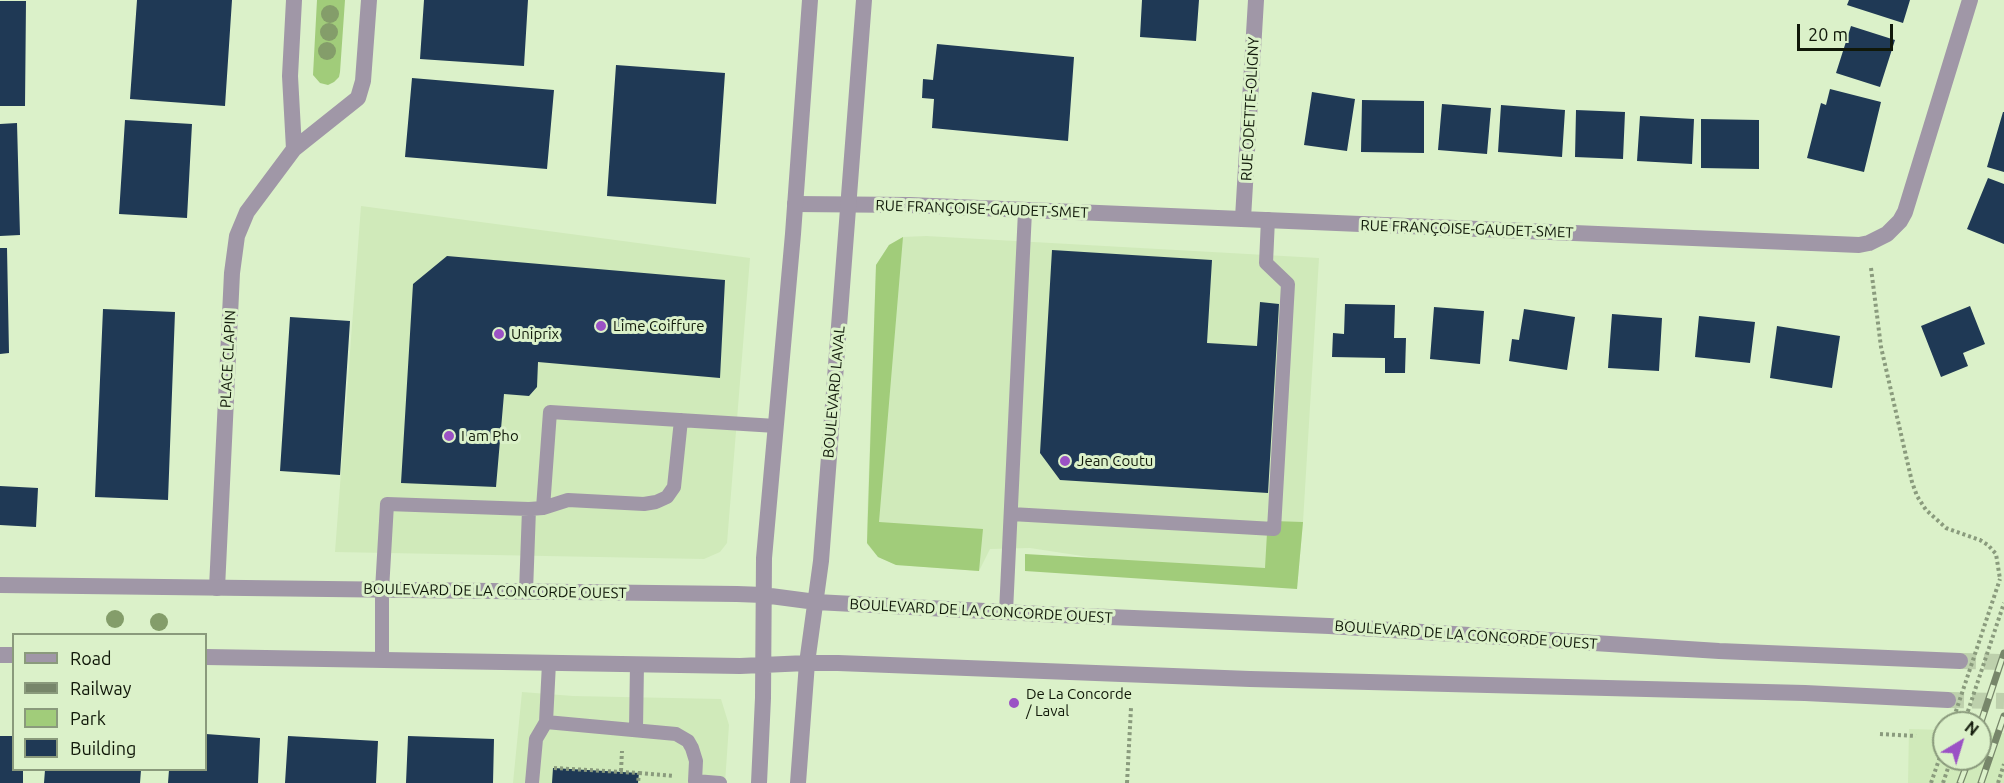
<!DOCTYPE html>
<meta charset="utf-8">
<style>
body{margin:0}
#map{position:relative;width:2004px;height:783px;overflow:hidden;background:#dbf1c9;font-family:Ubuntu,sans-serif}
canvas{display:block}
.legend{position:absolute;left:12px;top:633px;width:195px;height:138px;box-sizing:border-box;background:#dbf1c9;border:2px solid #8a9a7c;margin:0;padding:8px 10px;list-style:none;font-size:18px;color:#101809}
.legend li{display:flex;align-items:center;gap:12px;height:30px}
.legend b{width:30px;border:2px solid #8a9a7c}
.north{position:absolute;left:1932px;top:711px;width:60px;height:60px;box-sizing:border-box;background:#dbf1c9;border:2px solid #8a9a7c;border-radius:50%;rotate:38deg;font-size:16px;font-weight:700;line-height:24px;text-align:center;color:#101809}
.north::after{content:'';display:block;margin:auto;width:21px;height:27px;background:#9b52c5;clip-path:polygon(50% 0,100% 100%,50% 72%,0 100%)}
.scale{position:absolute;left:1797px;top:24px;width:96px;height:27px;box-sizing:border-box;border:3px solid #101809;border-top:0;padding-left:8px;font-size:18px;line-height:21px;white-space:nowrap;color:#101809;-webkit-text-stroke:4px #dbf1c9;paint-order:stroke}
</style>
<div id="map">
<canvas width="2004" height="783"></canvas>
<ul class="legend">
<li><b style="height:8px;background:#a097a7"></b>Road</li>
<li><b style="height:8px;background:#77866a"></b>Railway</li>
<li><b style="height:16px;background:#a1cc7a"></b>Park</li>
<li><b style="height:16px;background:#1f3955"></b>Building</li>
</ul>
<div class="north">N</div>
<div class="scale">20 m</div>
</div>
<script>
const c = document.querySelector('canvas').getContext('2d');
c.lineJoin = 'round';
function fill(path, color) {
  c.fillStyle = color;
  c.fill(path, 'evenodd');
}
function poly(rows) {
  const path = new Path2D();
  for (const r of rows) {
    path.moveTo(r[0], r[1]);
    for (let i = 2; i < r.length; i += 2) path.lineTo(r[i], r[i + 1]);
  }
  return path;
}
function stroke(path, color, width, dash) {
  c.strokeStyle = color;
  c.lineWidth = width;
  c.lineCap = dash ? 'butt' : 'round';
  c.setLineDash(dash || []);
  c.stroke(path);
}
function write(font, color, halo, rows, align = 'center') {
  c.font = font + ' Ubuntu,sans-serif';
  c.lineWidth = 6;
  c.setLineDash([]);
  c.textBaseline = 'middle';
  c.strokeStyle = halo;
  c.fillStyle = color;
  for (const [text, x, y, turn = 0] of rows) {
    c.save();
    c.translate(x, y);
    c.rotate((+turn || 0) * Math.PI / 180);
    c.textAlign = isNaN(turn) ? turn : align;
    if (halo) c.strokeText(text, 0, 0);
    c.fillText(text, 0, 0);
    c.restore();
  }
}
fill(poly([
 [361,206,750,258,727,543,720,552,704,559,335,552],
 [926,236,1319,258,1303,522,1297,589,1030,548,990,549,979,571,896,565,878,557,867,544,867,524,876,265,889,245,903,237],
 [522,692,573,696,721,699,729,725,725,783,513,783],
 [1909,729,1944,730,1944,759,1980,759,1980,732,2004,733,2004,783,1908,783]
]), '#d0eaba');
fill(poly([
 [317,0,345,0,340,72,339,77,334,82,328,85,320,83,313,75],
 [903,237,879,522,983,529,979,571,896,565,878,557,867,543,876,265,889,245],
 [1273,521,1303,522,1297,589,1025,571,1025,554,1265,568,1267,533]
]), '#a1cc7a');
fill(poly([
 [137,0,232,0,225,106,130,99],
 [424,0,528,0,524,66,420,59],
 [1142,0,1199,0,1196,41,1140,37],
 [1849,0,1910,0,1903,23,1847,5],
 [0,1,26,1,25,106,0,106],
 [1851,26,1895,40,1880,87,1836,73],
 [937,44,1074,57,1068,141,932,128,934,99,922,98,923,79,933,80],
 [616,65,725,73,716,204,607,196],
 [412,78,554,90,547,169,405,157],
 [1830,89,1881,102,1864,172,1807,158,1821,103,1826,105],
 [1312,92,1355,99,1347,151,1304,145],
 [1362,100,1424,101,1424,153,1361,152],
 [1442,104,1491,108,1487,154,1438,150],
 [1501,105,1565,110,1562,157,1498,152],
 [1576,110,1625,112,1623,159,1575,157],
 [2003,112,2004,112,2004,172,1987,167],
 [1640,116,1694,119,1692,164,1637,161],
 [1701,119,1759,120,1759,169,1701,168],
 [125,120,192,124,187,218,119,214],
 [17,123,20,235,0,236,0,124],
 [1988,178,2004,184,2004,244,1967,229],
 [0,248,7,248,9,353,0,354],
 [1052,250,1212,260,1207,343,1257,346,1260,302,1279,304,1268,493,1060,480,1040,453],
 [447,256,725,280,720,378,538,362,537,387,529,396,504,394,496,487,401,483,413,284],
 [1345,304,1395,305,1394,338,1406,338,1405,373,1385,373,1385,358,1332,357,1333,333,1344,334],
 [1970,306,1985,344,1963,353,1968,366,1941,377,1921,326],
 [1434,307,1484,311,1480,364,1430,359],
 [103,309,175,312,168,500,95,497],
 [1524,309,1575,317,1567,370,1509,361,1512,339,1519,340],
 [1612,314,1662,318,1659,371,1608,368],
 [1699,316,1755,322,1750,363,1695,357],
 [290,317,350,321,340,475,280,471],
 [1777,326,1840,336,1832,388,1770,378],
 [0,486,38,488,36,527,0,525],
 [206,734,260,738,258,783,168,783,169,770,206,770],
 [0,736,14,736,14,770,23,770,23,783,0,783],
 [288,736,378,741,376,783,285,783],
 [408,736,494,739,493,783,406,783],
 [553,768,639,773,638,783,552,783],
 [45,770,141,770,140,783,44,783]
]), '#1f3955');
stroke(poly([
 [1960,661,2004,662],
 [1948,700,2004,701]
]), '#bdd0ac', 16, [16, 8]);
stroke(poly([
 [1871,268,1881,347,1912,482,1917,496,1926,510,1946,528,1980,540,1988,545,1996,554,2000,579],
 [1880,734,1916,736],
 [554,768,639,773,638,783],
 [621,771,622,751],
 [639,773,674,776],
 [1127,783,1131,708],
 [1931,783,1944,745],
 [1943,783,1951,759],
 [1998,783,2004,764]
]), '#8a9b7d', 4, [3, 3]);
stroke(poly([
 [543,508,550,412,776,426],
 [1011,514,1274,529,1288,284,1266,263,1268,219],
 [526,592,529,509],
 [1006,612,1025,211],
 [382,659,382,590,387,504,529,509,543,508,568,500,644,504,656,502,667,497,674,487,681,420],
 [549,663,546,722,676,734,688,741,692,748,696,761,695,781,720,783],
 [636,729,637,664],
 [532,783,536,739,546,722]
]), '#a097a7', 14);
stroke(poly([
 [294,149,290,76,294,0],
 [795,204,909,205,1859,245,1869,243,1887,234,1900,221,1905,212,1970,0],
 [1243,218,1256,0],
 [217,588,232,273,237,236,247,212,294,149,358,98,363,81,369,0]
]), '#a097a7', 16);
stroke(poly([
 [0,585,737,594,763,595,816,602,1060,615,1329,626,1719,651,1960,661],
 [0,655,14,655],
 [206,657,740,666,807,663,838,663,1250,679,1805,693,1948,700],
 [759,783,763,698,764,558,793,234,810,0],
 [798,783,807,663,821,561,864,0]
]), '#a097a7', 16);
const rail = poly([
 [1980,725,2004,653],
 [1960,783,1969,759],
 [1981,783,2004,716]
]);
stroke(rail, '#77866a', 7);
stroke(rail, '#dbf1c9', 4.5, [14]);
stroke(poly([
 [1952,723,2000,579],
 [1964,723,2004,603]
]), '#8a9b7d', 4, [3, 3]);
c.fillStyle = '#849d6a';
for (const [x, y] of [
 [330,14],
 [329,32],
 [327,51],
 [115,619],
 [159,622]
]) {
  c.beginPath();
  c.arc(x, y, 9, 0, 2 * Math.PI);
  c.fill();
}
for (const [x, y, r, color] of [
 [601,326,6,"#9b52c5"],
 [499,334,6,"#9b52c5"],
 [449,436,6,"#9b52c5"],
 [1065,461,6,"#9b52c5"],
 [1014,703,6,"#9b52c5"]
]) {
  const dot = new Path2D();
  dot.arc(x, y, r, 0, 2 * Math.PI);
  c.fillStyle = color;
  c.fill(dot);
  stroke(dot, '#dbf1c9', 2);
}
write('15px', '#101809', '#dbf1c9', [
 ["RUE ODETTE-OLIGNY",1250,109,-87],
 ["RUE FRANÇOISE-GAUDET-SMET",982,209,2],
 ["RUE FRANÇOISE-GAUDET-SMET",1467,229,2],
 ["PLACE CLAPIN",228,359,-87],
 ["BOULEVARD LAVAL",834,392,-85],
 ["BOULEVARD DE LA CONCORDE OUEST",495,591,1],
 ["BOULEVARD DE LA CONCORDE OUEST",981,611,3],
 ["BOULEVARD DE LA CONCORDE OUEST",1466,635,4]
]);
write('15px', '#101809', '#dbf1c9', [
 ["Lime Coiffure",613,326],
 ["Uniprix",511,334],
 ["I am Pho",461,436],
 ["Jean Coutu",1077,461],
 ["De La Concorde",1026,694],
 ["/ Laval",1026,711]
], 'left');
</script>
